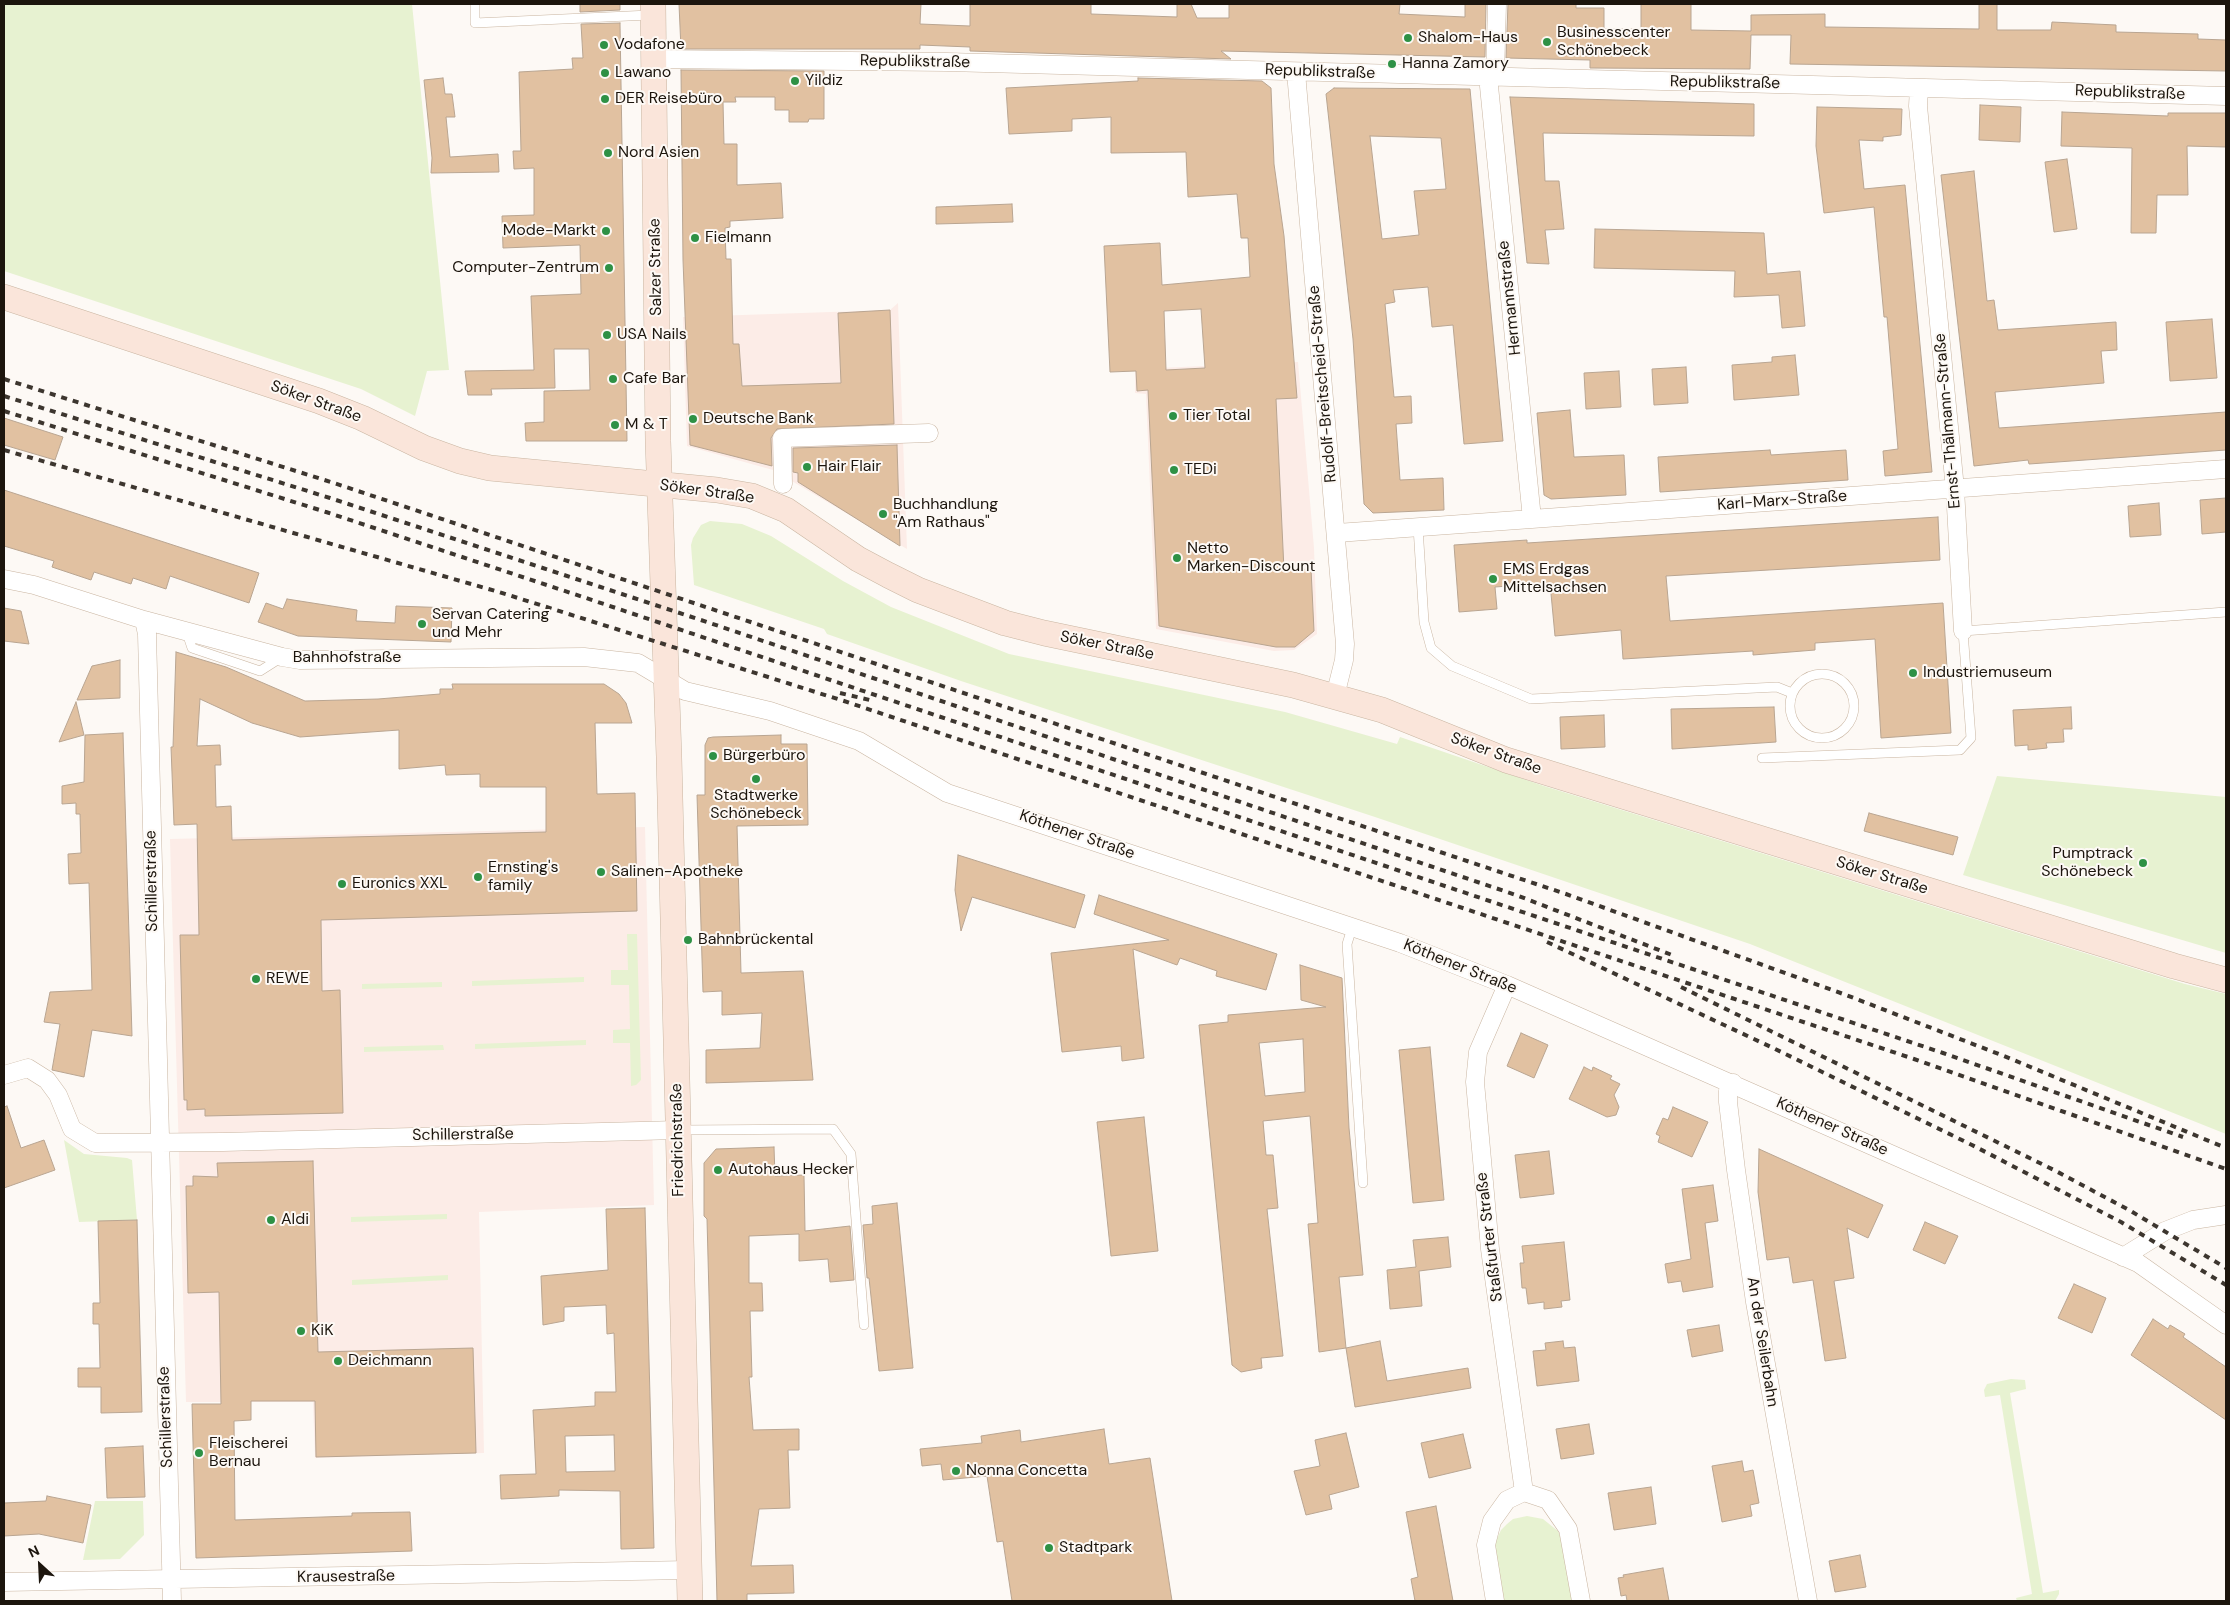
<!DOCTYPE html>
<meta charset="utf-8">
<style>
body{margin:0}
#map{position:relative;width:2230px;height:1605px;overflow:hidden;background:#fdf9f5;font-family:"DM Sans",sans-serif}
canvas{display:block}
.frame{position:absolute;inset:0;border:5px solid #1c150d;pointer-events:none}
.north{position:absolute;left:15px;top:1540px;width:50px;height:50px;-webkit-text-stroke:4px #fdf9f5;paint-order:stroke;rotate:335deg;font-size:14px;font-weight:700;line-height:20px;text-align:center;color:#1c150d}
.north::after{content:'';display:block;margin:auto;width:18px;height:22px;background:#1c150d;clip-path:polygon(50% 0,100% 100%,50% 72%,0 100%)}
</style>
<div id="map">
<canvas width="2230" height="1605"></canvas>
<div class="frame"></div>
<div class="north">N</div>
</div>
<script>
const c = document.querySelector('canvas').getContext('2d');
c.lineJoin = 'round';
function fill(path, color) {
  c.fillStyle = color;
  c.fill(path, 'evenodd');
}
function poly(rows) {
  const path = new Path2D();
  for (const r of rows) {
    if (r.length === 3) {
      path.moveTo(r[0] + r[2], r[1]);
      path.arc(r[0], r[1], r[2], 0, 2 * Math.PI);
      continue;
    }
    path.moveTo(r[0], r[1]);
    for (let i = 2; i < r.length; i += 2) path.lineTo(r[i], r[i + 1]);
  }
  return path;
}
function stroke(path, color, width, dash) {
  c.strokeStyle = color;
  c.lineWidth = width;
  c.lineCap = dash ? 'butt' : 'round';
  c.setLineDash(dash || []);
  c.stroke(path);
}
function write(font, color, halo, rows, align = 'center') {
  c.font = font + ' "DM Sans",sans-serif';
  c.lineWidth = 4;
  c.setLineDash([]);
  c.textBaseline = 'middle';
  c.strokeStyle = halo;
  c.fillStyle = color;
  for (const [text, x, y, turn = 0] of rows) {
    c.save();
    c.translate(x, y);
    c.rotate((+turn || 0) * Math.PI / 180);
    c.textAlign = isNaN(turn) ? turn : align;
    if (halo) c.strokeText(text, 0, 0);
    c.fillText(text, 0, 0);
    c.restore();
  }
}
fill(poly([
 [898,303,907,549,773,470,687,446,683,317,890,310],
 [1298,362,1314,548,1317,634,1294,650,1274,651,1156,629,1146,394,1135,393,1135,369],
 [645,827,654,1205,479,1212,484,1453,315,1458,313,1402,186,1402,170,839]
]), '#fcece7');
fill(poly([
 [4,4,412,4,449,370,427,371,415,416,361,389,4,271],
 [710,521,742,524,771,536,843,581,891,607,1009,654,1285,712,1397,744,1400,737,1544,786,2185,984,2226,994,2226,1134,1750,944,1375,817,961,681,827,634,824,629,694,585,691,545,693,538,701,525],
 [1997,776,2226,797,2226,953,1963,875],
 [627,934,637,934,641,1080,636,1085,631,1086,630,1043,613,1043,613,1030,630,1029,629,985,611,985,611,970,628,970],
 [584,977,584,982,472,986,472,981],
 [442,982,442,987,362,989,362,984],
 [586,1040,586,1045,475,1049,475,1044],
 [443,1045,444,1050,364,1052,364,1047],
 [64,1140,84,1154,127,1158,132,1160,137,1220,79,1222],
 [447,1214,447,1219,351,1222,351,1217],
 [448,1275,448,1280,352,1285,352,1280],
 [2011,1379,2025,1380,2026,1389,2010,1393,2043,1593,2059,1590,2059,1594,2055,1601,2017,1601,2016,1598,2032,1594,2000,1395,1985,1397,1984,1390,1987,1384],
 [95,1501,143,1501,144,1535,120,1559,83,1560],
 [1527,1516,1543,1519,1558,1531,1562,1540,1573,1601,1502,1601,1494,1545,1501,1530,1507,1524,1513,1519]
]), '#e7f2d1');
const building = poly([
 [580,4,620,4,620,10,580,12,580,4],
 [679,4,921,4,920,24,970,26,970,4,1091,4,1091,14,1177,17,1177,4,1191,4,1197,18,1229,18,1229,4,1400,4,1399,14,1465,17,1465,4,1486,4,1485,57,1221,51,1231,59,970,51,970,47,920,45,920,49,681,49,679,4],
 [1508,4,1576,4,1576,8,1604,8,1604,29,1641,29,1641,4,1691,4,1691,30,1751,31,1751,15,1825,14,1825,27,1979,29,1979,4,1997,4,1997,30,2051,30,2052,22,2116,25,2116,32,2198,34,2198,39,2226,40,2226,71,1790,64,1791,35,1751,35,1750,69,1590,68,1590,60,1506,58,1508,4],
 [620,23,627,441,526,441,525,423,544,422,544,391,590,390,589,349,554,349,555,388,491,389,492,395,468,395,465,371,534,370,531,296,581,294,580,245,503,248,502,216,534,215,534,168,514,169,513,151,521,151,519,72,573,69,572,58,583,58,581,24,620,23],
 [681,70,824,71,824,119,809,119,808,122,789,122,789,110,775,110,775,97,735,97,736,102,723,102,724,144,737,144,737,185,781,183,783,218,730,221,730,227,725,228,726,259,731,259,733,344,739,344,742,386,841,383,838,313,890,310,894,424,777,429,771,438,772,466,690,445,683,260,681,70],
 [443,78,445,94,452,94,455,117,446,117,450,157,498,154,499,172,431,173,432,158,424,80,443,78],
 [1138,78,1262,81,1271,88,1274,164,1284,236,1297,398,1276,399,1284,570,1311,569,1314,631,1295,647,1276,647,1159,626,1148,390,1137,391,1136,371,1110,372,1104,246,1160,243,1162,285,1250,277,1248,238,1241,238,1237,194,1188,197,1186,152,1111,153,1111,117,1072,119,1072,131,1009,134,1006,88,1138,81,1138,78],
 [1201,309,1205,368,1166,370,1164,311,1201,309],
 [1334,88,1470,89,1503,441,1464,444,1453,325,1432,327,1428,287,1393,290,1395,302,1385,304,1394,397,1411,396,1412,423,1396,424,1400,480,1443,478,1444,510,1373,513,1364,504,1353,339,1326,94,1334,88],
 [1370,136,1441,138,1446,189,1414,191,1419,235,1382,239,1370,136],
 [1510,97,1754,104,1754,136,1543,133,1545,181,1559,181,1564,229,1545,230,1549,264,1527,263,1510,97],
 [1980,105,2021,107,2020,142,1979,140,1980,105],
 [1817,107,1902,109,1901,135,1883,137,1883,141,1859,140,1864,189,1905,185,1932,472,1885,476,1883,451,1898,449,1887,317,1884,317,1874,207,1824,213,1816,146,1817,107],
 [2062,112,2168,116,2168,113,2226,113,2226,147,2187,146,2188,195,2157,195,2156,233,2131,233,2132,148,2061,146,2062,112],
 [2067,159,2077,229,2054,232,2045,162,2067,159],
 [1974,171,1987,301,1994,300,1998,330,2116,322,2117,350,2101,351,2104,383,1995,392,1999,428,2226,412,2226,450,2029,464,2028,460,1974,466,1941,175,1974,171],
 [1012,204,1013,222,936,224,936,207,1012,204],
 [1595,229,1764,233,1767,274,1800,271,1805,326,1782,328,1779,295,1734,297,1735,271,1594,268,1595,229],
 [2212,319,2217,378,2170,381,2166,322,2212,319],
 [1795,355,1799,395,1734,400,1732,365,1772,362,1772,357,1795,355],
 [1686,367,1688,403,1654,405,1652,369,1686,367],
 [1619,371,1621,407,1586,409,1584,373,1619,371],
 [1570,410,1574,457,1624,455,1626,495,1551,499,1544,495,1537,413,1570,410],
 [4,418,63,437,55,460,4,445,4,418],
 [897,445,900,546,798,482,798,473,793,472,793,448,897,445],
 [1770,450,1771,455,1846,450,1848,480,1660,492,1658,457,1770,450],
 [4,490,259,573,249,603,170,576,166,589,133,578,131,584,94,572,91,580,52,567,54,561,4,546,4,490],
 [2226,498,2226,532,2202,534,2200,500,2226,498],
 [2159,503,2161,535,2130,537,2128,506,2159,503],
 [1938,517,1940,560,1666,576,1670,621,1943,603,1951,733,1881,738,1875,639,1815,643,1815,650,1753,655,1753,651,1623,659,1621,630,1555,636,1550,583,1495,587,1497,609,1459,612,1454,545,1527,540,1527,543,1938,517],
 [287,599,357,610,356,621,395,623,396,606,452,608,451,642,298,636,258,622,266,603,283,609,287,599],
 [4,608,21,611,29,644,4,641,4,608],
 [176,652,226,667,305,701,378,699,440,694,440,689,453,689,452,684,604,684,619,694,626,703,632,723,595,723,597,794,635,793,637,911,321,920,322,991,340,990,343,1113,205,1116,205,1109,187,1110,187,1100,184,1100,180,935,199,935,197,824,174,825,171,747,173,747,176,652],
 [200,699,252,723,300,737,399,730,399,769,445,765,446,775,480,774,480,787,546,787,546,832,232,840,231,806,216,807,215,765,221,765,220,745,197,746,200,699],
 [120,660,120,698,77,700,92,666,120,660],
 [76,702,84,735,59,742,76,702],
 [1774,707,1776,742,1672,749,1671,709,1774,707],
 [2071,707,2072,729,2063,729,2064,742,2046,743,2047,748,2028,750,2028,745,2015,746,2013,710,2071,707],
 [1604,715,1605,747,1561,749,1560,717,1604,715],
 [123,733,132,1036,92,1030,84,1077,52,1070,60,1024,44,1022,50,992,92,990,89,883,69,884,68,854,81,853,80,814,76,814,76,803,62,804,62,786,84,782,85,735,123,733],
 [781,735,781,744,807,744,808,825,737,826,741,973,803,971,813,1080,706,1083,706,1050,760,1048,762,1013,722,1015,722,991,703,992,697,795,705,795,705,745,708,738,713,737,781,735],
 [1869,813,1958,837,1953,855,1864,831,1869,813],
 [958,855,1085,895,1075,928,972,897,961,931,955,890,958,855],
 [1099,895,1277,954,1266,990,1216,976,1217,971,1180,958,1177,965,1133,949,1144,1058,1122,1061,1121,1046,1062,1052,1051,953,1169,940,1094,914,1099,895],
 [1300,965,1342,978,1349,1128,1363,1275,1339,1277,1346,1348,1319,1352,1308,1224,1318,1223,1310,1116,1263,1121,1266,1155,1273,1155,1278,1208,1267,1209,1283,1356,1261,1358,1262,1368,1241,1372,1232,1365,1199,1025,1228,1022,1228,1015,1326,1007,1301,1000,1300,965],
 [1303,1039,1305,1092,1265,1096,1259,1043,1303,1039],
 [1521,1033,1548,1045,1534,1078,1507,1066,1521,1033],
 [1430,1047,1444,1200,1413,1203,1399,1050,1430,1047],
 [1584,1067,1592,1071,1593,1067,1612,1076,1610,1079,1620,1084,1614,1095,1619,1107,1616,1115,1607,1117,1569,1099,1584,1067],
 [7,1106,21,1148,44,1140,55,1170,4,1188,4,1107,7,1106],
 [1673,1107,1708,1122,1692,1157,1658,1142,1660,1136,1656,1134,1663,1118,1668,1120,1673,1107],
 [1144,1117,1158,1251,1111,1256,1097,1122,1144,1117],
 [774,1147,775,1176,804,1175,805,1231,850,1226,854,1280,830,1282,828,1259,799,1261,799,1234,749,1236,749,1283,762,1283,763,1311,750,1311,752,1377,749,1377,753,1430,799,1429,799,1450,788,1450,790,1508,759,1509,751,1566,793,1565,794,1593,747,1594,747,1601,717,1601,707,1219,704,1216,704,1163,716,1149,774,1147],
 [1759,1149,1883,1205,1868,1238,1847,1228,1854,1278,1834,1281,1846,1358,1825,1361,1813,1280,1793,1283,1789,1257,1767,1260,1758,1192,1759,1149],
 [1549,1151,1554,1194,1520,1198,1515,1155,1549,1151],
 [313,1161,318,1352,473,1348,476,1453,316,1457,315,1401,251,1401,251,1420,234,1421,235,1520,352,1516,352,1513,410,1512,412,1551,196,1558,192,1404,221,1404,219,1292,188,1293,186,1186,193,1186,193,1176,218,1177,217,1163,313,1161],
 [1713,1185,1718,1221,1705,1223,1713,1287,1683,1292,1681,1281,1668,1283,1665,1264,1691,1259,1682,1189,1713,1185],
 [897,1203,913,1368,879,1371,869,1278,867,1278,863,1225,873,1224,872,1206,897,1203],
 [645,1208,654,1548,621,1549,620,1491,559,1490,559,1496,501,1499,500,1475,536,1474,533,1410,595,1406,595,1392,616,1392,614,1333,607,1334,606,1305,564,1307,564,1321,543,1325,541,1276,608,1270,606,1209,645,1208],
 [614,1435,615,1471,566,1472,565,1436,614,1435],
 [137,1220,142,1412,101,1413,101,1387,78,1387,78,1368,100,1368,99,1324,93,1324,93,1303,100,1303,98,1221,137,1220],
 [1925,1222,1958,1236,1945,1264,1913,1250,1925,1222],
 [1448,1237,1451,1267,1419,1271,1422,1306,1390,1309,1387,1270,1416,1267,1413,1240,1448,1237],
 [1564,1242,1570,1300,1561,1301,1562,1307,1544,1309,1544,1302,1528,1304,1526,1288,1522,1288,1520,1263,1524,1263,1522,1246,1564,1242],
 [2074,1284,2106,1298,2092,1333,2058,1318,2074,1284],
 [2153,1319,2168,1329,2170,1325,2185,1334,2183,1337,2226,1367,2226,1420,2131,1355,2153,1319],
 [1719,1325,1723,1351,1692,1357,1687,1330,1719,1325],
 [1380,1341,1387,1381,1468,1368,1471,1388,1355,1407,1346,1348,1380,1341],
 [1563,1341,1564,1348,1575,1347,1579,1381,1537,1386,1533,1351,1546,1350,1545,1343,1563,1341],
 [1589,1424,1594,1454,1561,1459,1556,1429,1589,1424],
 [1104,1429,1109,1464,1150,1458,1172,1601,1012,1601,1003,1541,997,1542,987,1476,943,1480,941,1464,922,1466,920,1449,982,1443,981,1436,1020,1430,1021,1442,1104,1429],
 [1346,1433,1359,1487,1329,1495,1332,1509,1306,1515,1294,1471,1320,1466,1315,1440,1346,1433],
 [1463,1434,1471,1468,1429,1478,1421,1443,1463,1434],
 [143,1446,145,1497,107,1498,105,1448,143,1446],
 [1742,1461,1744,1472,1753,1470,1759,1503,1750,1505,1752,1516,1722,1522,1712,1466,1742,1461],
 [1651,1487,1656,1524,1614,1530,1608,1493,1651,1487],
 [47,1496,91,1505,83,1543,39,1534,4,1536,4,1503,46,1501,47,1496],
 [1436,1506,1453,1601,1415,1601,1411,1579,1418,1577,1406,1512,1436,1506],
 [1860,1555,1866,1587,1835,1592,1829,1561,1860,1555],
 [1663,1568,1669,1601,1627,1601,1626,1595,1621,1596,1618,1578,1624,1577,1623,1575,1663,1568]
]);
fill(building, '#e1c1a1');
stroke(building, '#b9a591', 1);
const lane = poly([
 [475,4,475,23,650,15],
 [1418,527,1424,622,1431,648,1452,666,1531,699,1777,687,1792,693],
 [186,630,192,648,260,671,282,657],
 [1822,706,32],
 [1762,758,1960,750,1971,738,1963,631,2226,612],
 [1352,928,1347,944,1363,1183],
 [681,1130,833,1129,851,1154,864,1325]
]);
const street = poly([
 [654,59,947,62,2226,96],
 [1296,72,1345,644,1344,660,1335,696],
 [1488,76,1532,519],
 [1495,77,1497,4],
 [1919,88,1918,106,1955,489,1963,631],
 [783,484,782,438,929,433],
 [1337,533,2226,469],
 [4,579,34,585,144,620,282,657,300,660,584,657,638,663,685,691,770,711,859,741,947,793,1400,943,1507,985,2138,1263,2226,1325],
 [144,620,147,634,172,1601],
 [1507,985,1478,1052,1475,1082,1490,1249,1524,1492],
 [4,1075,28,1068,47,1080,58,1095,72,1129,95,1143,223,1142,678,1130],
 [1733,1083,1728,1091,1728,1102,1736,1170,1755,1302,1808,1601],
 [2123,1257,2165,1231,2193,1220,2226,1215],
 [4,1582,689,1570],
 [1495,1601,1486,1545,1492,1521,1507,1500,1524,1492,1548,1500,1568,1529,1581,1601]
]);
const secondary = poly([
 [653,4,658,441,669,757,690,1601],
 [4,297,319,401,362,418,424,448,460,461,490,468,717,490,752,496,786,510,858,559,888,575,918,590,1005,623,1044,633,1293,685,1382,710,1506,760,2174,966,2226,980]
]);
stroke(lane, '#c9b5a1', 10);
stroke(street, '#c9b5a1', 19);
stroke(secondary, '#c9b5a1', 26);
stroke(lane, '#fff', 9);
stroke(street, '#fff', 18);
stroke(secondary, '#fae5da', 25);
stroke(poly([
 [4,379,334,483,1566,894,1846,995,2004,1056,2226,1148],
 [4,396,330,498,707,622,1516,895,1672,955],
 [4,411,326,512,583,597,1943,1053,2183,1137],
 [4,450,499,592,844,701,1914,1059,2226,1169],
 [840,693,874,701],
 [1547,942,1771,1047,1972,1145,2121,1222,2226,1285],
 [1681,987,2054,1170,2129,1210,2226,1268]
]), '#3d362f', 4, [6, 6]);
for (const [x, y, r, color] of [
 [1408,38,5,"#2e9145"],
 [1547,42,5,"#2e9145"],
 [604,45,5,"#2e9145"],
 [1392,64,5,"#2e9145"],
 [605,73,5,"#2e9145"],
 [795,81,5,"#2e9145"],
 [605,99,5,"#2e9145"],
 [608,153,5,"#2e9145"],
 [606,231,5,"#2e9145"],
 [695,238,5,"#2e9145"],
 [609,268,5,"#2e9145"],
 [607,335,5,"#2e9145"],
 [613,379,5,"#2e9145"],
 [1173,416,5,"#2e9145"],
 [693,419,5,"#2e9145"],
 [615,425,5,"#2e9145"],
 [807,467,5,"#2e9145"],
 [1174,470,5,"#2e9145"],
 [883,514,5,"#2e9145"],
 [1177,558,5,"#2e9145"],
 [1493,579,5,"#2e9145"],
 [422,624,5,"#2e9145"],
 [1913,673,5,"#2e9145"],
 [713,756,5,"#2e9145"],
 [756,779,5,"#2e9145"],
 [2143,863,5,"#2e9145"],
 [601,872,5,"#2e9145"],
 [478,877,5,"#2e9145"],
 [342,884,5,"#2e9145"],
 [688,940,5,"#2e9145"],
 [256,979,5,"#2e9145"],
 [718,1170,5,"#2e9145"],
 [271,1220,5,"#2e9145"],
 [301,1331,5,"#2e9145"],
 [338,1361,5,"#2e9145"],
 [199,1453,5,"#2e9145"],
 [956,1471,5,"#2e9145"],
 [1049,1548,5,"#2e9145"]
]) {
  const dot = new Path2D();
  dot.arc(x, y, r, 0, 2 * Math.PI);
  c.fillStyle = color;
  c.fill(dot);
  stroke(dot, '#fdf9f5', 2);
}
write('16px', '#1c150d', '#fdf9f5', [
 ["Businesscenter",1557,33],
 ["Schönebeck",1557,51],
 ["Shalom-Haus",1418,38],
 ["Vodafone",614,45],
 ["Hanna Zamory",1402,64],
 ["Lawano",615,73],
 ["Yildiz",805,81],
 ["DER Reisebüro",615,99],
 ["Nord Asien",618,153],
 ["Mode-Markt",596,231,"right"],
 ["Fielmann",705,238],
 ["Computer-Zentrum",599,268,"right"],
 ["USA Nails",617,335],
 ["Cafe Bar",623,379],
 ["Tier Total",1183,416],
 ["Deutsche Bank",703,419],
 ["M & T",625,425],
 ["Hair Flair",817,467],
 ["TEDi",1184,470],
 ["Buchhandlung",893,505],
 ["\"Am Rathaus\"",893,523],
 ["Netto",1187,549],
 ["Marken-Discount",1187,567],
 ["EMS Erdgas",1503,570],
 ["Mittelsachsen",1503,588],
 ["Servan Catering",432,615],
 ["und Mehr",432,633],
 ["Industriemuseum",1923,673],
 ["Bürgerbüro",723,756],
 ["Stadtwerke",756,796,"center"],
 ["Schönebeck",756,814,"center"],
 ["Pumptrack",2133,854,"right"],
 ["Schönebeck",2133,872,"right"],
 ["Ernsting's",488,868],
 ["family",488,886],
 ["Salinen-Apotheke",611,872],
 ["Euronics XXL",352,884],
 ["Bahnbrückental",698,940],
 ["REWE",266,979],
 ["Autohaus Hecker",728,1170],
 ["Aldi",281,1220],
 ["KiK",311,1331],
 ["Deichmann",348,1361],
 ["Fleischerei",209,1444],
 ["Bernau",209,1462],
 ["Nonna Concetta",966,1471],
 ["Stadtpark",1059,1548]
], 'left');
write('16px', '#1c150d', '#fdf9f5', [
 ["Republikstraße",915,62,1],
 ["Republikstraße",1320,72,2],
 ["Republikstraße",1725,83,1],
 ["Republikstraße",2130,93,2],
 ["Salzer Straße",656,267,-91],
 ["Hermannstraße",1510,298,-96],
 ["Rudolf-Breitscheid-Straße",1323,384,-95],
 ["Söker Straße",316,402,20],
 ["Ernst-Thälmann-Straße",1948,421,-95],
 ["Söker Straße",707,492,8],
 ["Karl-Marx-Straße",1782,501,-4],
 ["Söker Straße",1107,646,11],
 ["Bahnhofstraße",347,658],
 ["Söker Straße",1496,754,20],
 ["Köthener Straße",1077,835,19],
 ["Söker Straße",1882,876,17],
 ["Schillerstraße",152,881,-91],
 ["Köthener Straße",1460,967,22],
 ["Köthener Straße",1832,1127,24],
 ["Schillerstraße",463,1135,-1],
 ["Friedrichstraße",678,1140,-91],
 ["Staßfurter Straße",1490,1237,-97],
 ["An der Seilerbahn",1762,1342,81],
 ["Schillerstraße",166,1417,-92],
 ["Krausestraße",346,1577,-1]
]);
</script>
